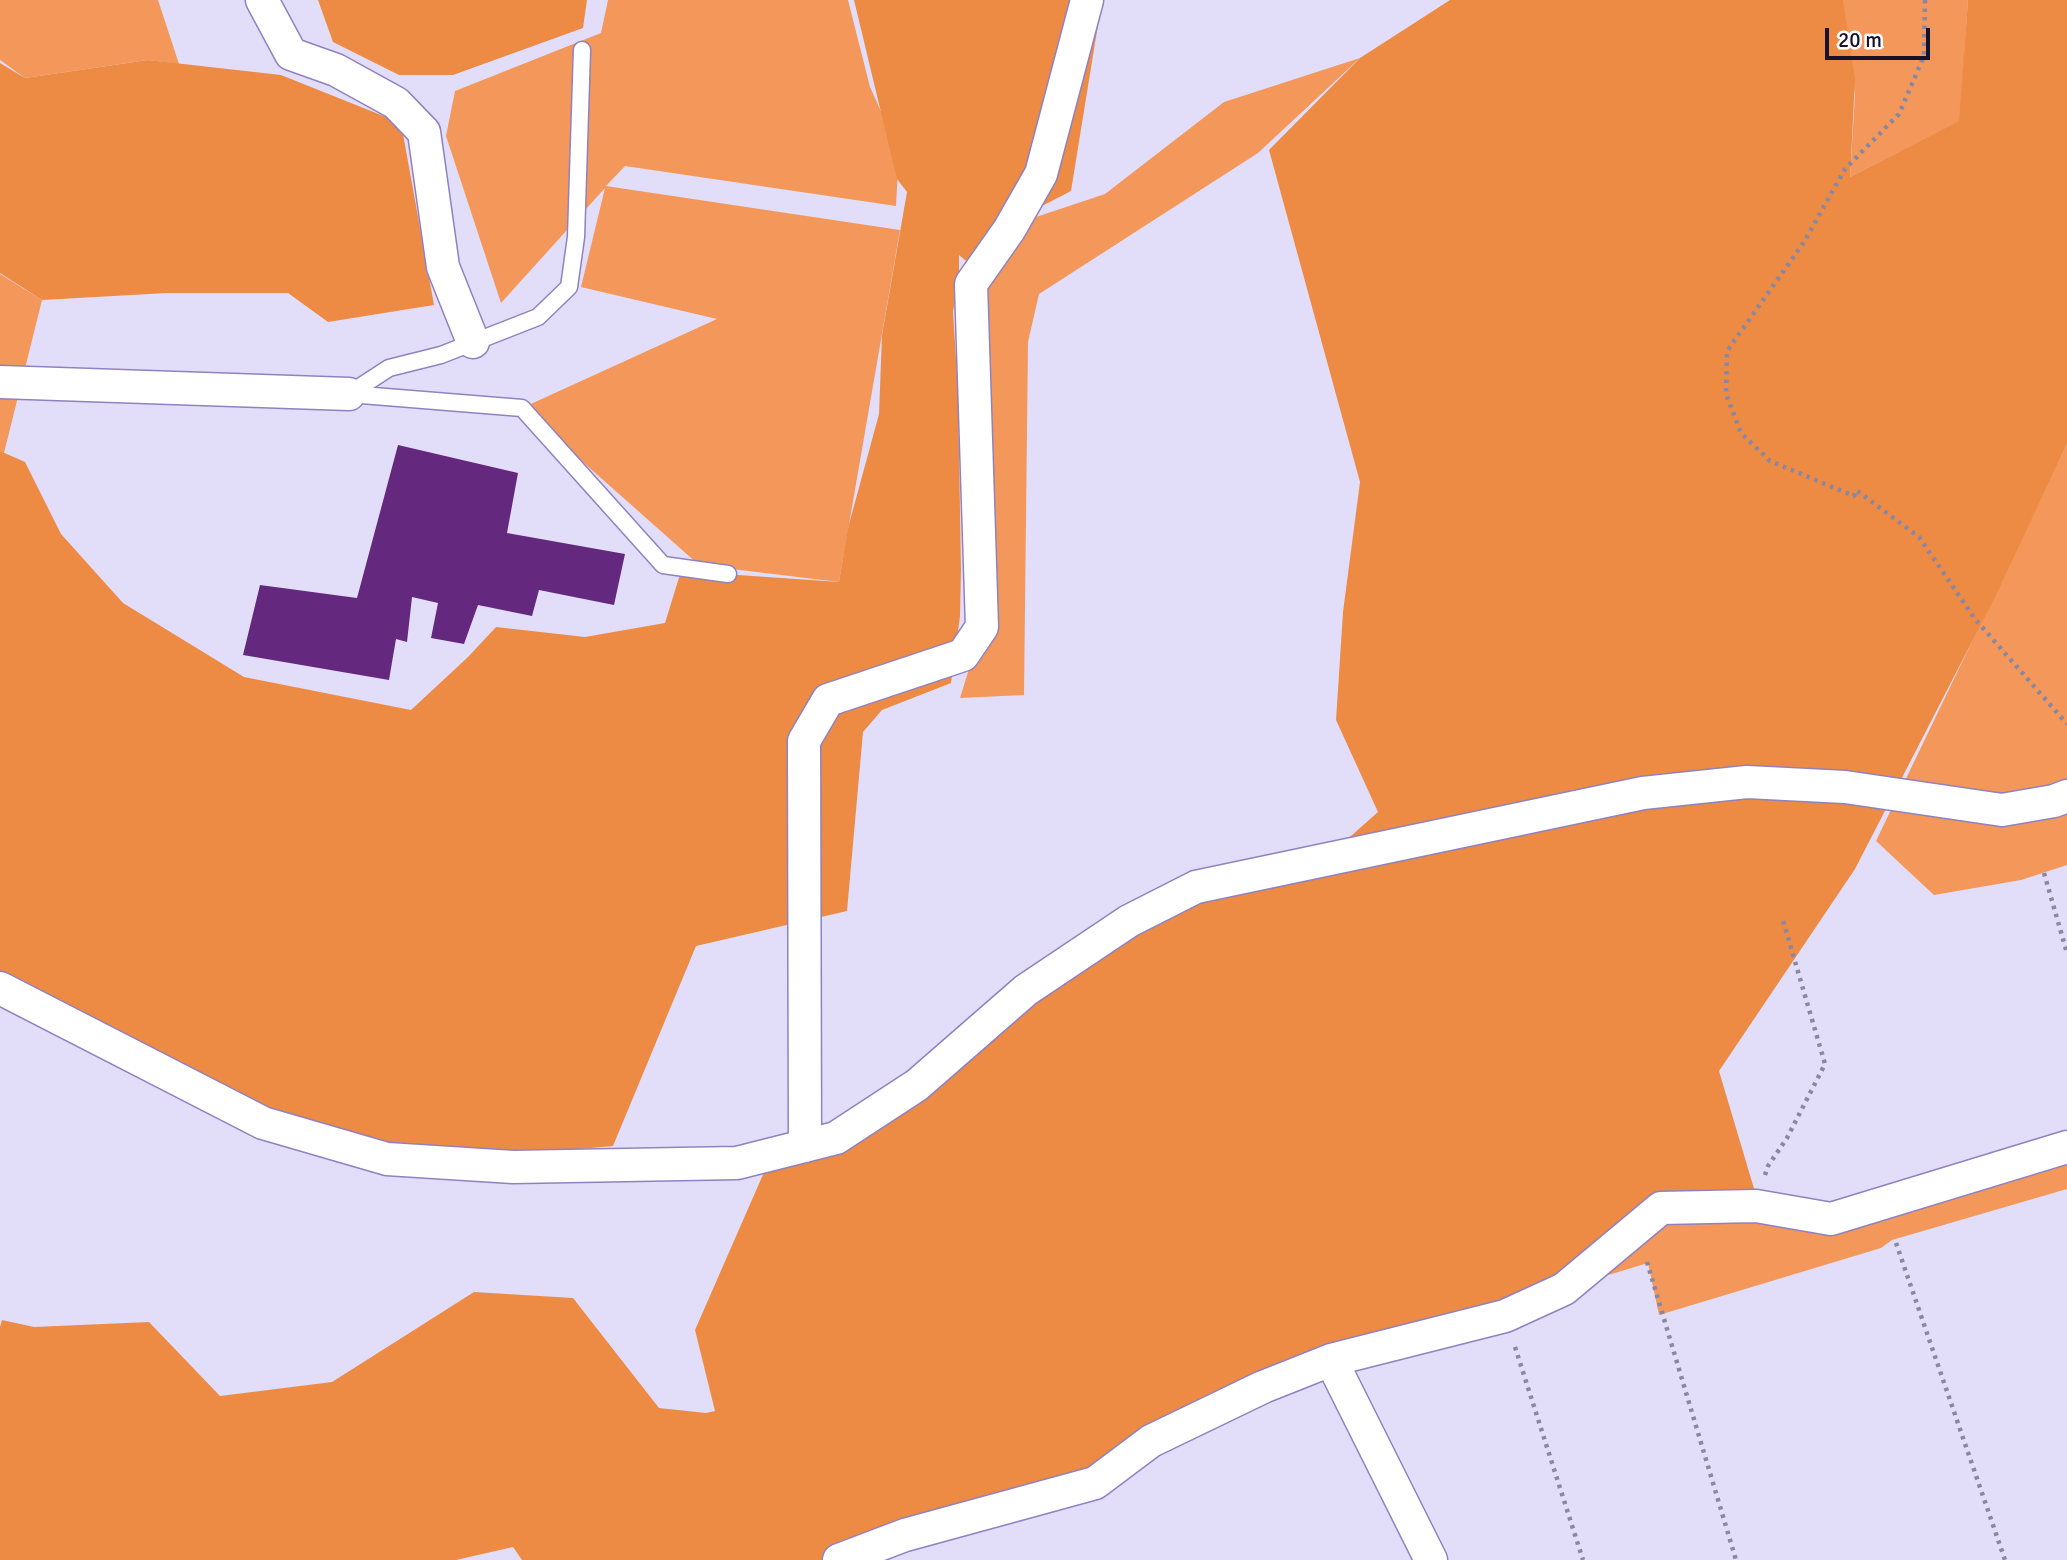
<!DOCTYPE html>
<style>
body{margin:0}
#map{position:relative;width:2067px;height:1560px;overflow:hidden;background:#e2def9;font-family:Signika,sans-serif}
canvas{display:block}
.scale{position:absolute;left:1825px;top:28px;width:105px;height:32px;box-sizing:border-box;border:4px solid #181229;border-top:0;padding-left:9px;font-size:21px;line-height:24px;white-space:nowrap;color:#181229;-webkit-text-stroke:5px #fff;paint-order:stroke}
</style>
<div id="map">
<canvas width="2067" height="1560"></canvas>
<div class="scale">20 m</div>
</div>
<script>
const c = document.querySelector('canvas').getContext('2d');
c.lineJoin = 'round';
function fill(path, color) {
  c.fillStyle = color;
  c.fill(path, 'evenodd');
}
function poly(rows) {
  const path = new Path2D();
  for (const r of rows) {
    path.moveTo(r[0], r[1]);
    for (let i = 2; i < r.length; i += 2) path.lineTo(r[i], r[i + 1]);
  }
  return path;
}
function stroke(path, color, width, dash) {
  c.strokeStyle = color;
  c.lineWidth = width;
  c.lineCap = dash ? 'butt' : 'round';
  c.setLineDash(dash || []);
  c.stroke(path);
}
fill(poly([
 [0,0,158,0,179,64,148,60,25,78,0,60],
 [608,0,848,0,870,87,899,151,896,206,625,166,606,186,900,230,839,582,699,565,522,408,717,319,581,287,605,188,501,303,446,136,455,91,601,33],
 [1842,0,1968,0,1960,121,1850,177,1855,94],
 [1360,58,1258,153,1039,294,1028,342,1024,695,960,698,982,627,965,296,1012,225,1105,194,1224,102],
 [0,274,42,300,4,453,0,451],
 [2067,444,2067,865,2021,880,1934,895,1876,841],
 [2067,1146,2067,1189,1892,1240,1881,1248,1659,1315,1648,1263,1585,1282,1661,1208,1838,1217]
]), '#f3985a');
fill(poly([
 [318,0,587,0,583,28,453,75,399,75,333,42],
 [854,0,1102,0,1071,191,1009,223,972,266,959,255,959,275,953,312,958,391,961,570,960,616,951,683,882,710,863,732,847,911,696,946,613,1146,430,1162,209,1096,0,974,0,451,25,462,61,534,123,603,244,677,411,710,468,657,496,627,585,637,665,623,681,571,839,582,848,528,879,414,882,335,907,192,897,179],
 [1450,0,1843,0,1855,80,1850,177,1959,121,1968,0,2067,0,2067,444,1995,597,1855,869,1719,1071,1758,1202,1661,1208,1564,1289,1263,1387,1082,1470,839,1560,522,1560,513,1547,456,1560,0,1560,0,1327,2,1320,34,1327,149,1322,220,1396,332,1382,474,1292,573,1298,659,1408,706,1413,715,1411,695,1330,772,1154,859,1123,1186,892,1325,859,1378,812,1336,720,1343,612,1360,482,1269,150,1360,58],
 [148,60,281,75,401,123,434,305,328,322,288,293,167,293,42,300,0,273,0,63,25,78]
]), '#ed8b45');
fill(poly([
 [398,445,518,473,507,533,625,554,614,605,539,590,532,616,478,605,464,644,431,638,438,603,412,597,407,642,396,639,389,680,243,655,260,585,357,598]
]), '#64287f');
const service = poly([
 [349,394,389,368,441,355,538,317,569,287,576,237,582,50],
 [349,394,522,408,663,565,728,574]
]);
const minor = poly([
 [262,0,291,54,336,70,396,103,424,132,443,267,473,342],
 [0,382,349,394],
 [0,988,263,1123,387,1159,513,1167,737,1163,836,1138,917,1085,1026,990,1129,921,1196,887,1643,793,1747,782,1845,787,2002,810,2054,801,2067,796],
 [805,1146,804,741,828,700,963,655,982,627,971,284,1009,230,1041,174,1087,0],
 [1331,1360,1431,1560],
 [839,1560,905,1535,1095,1483,1151,1441,1263,1387,1331,1360,1505,1316,1564,1289,1661,1208,1756,1206,1831,1219,2067,1147]
]);
stroke(service, '#9082c0', 19);
stroke(minor, '#9082c0', 35);
stroke(poly([
 [1925,0,1924,56,1899,114,1845,169,1804,242,1727,351,1726,394,1741,433,1770,461,1854,496,1856,490,1919,537,1975,619,2067,724],
 [2044,873,2067,953],
 [1765,1175,1768,1166,1787,1138,1825,1064,1782,917],
 [1896,1243,2005,1560],
 [1647,1262,1736,1560],
 [1515,1347,1583,1560]
]), '#8b87a0', 4.5, [3.5, 5]);
stroke(service, '#fff', 16);
stroke(minor, '#fff', 32);
</script>
